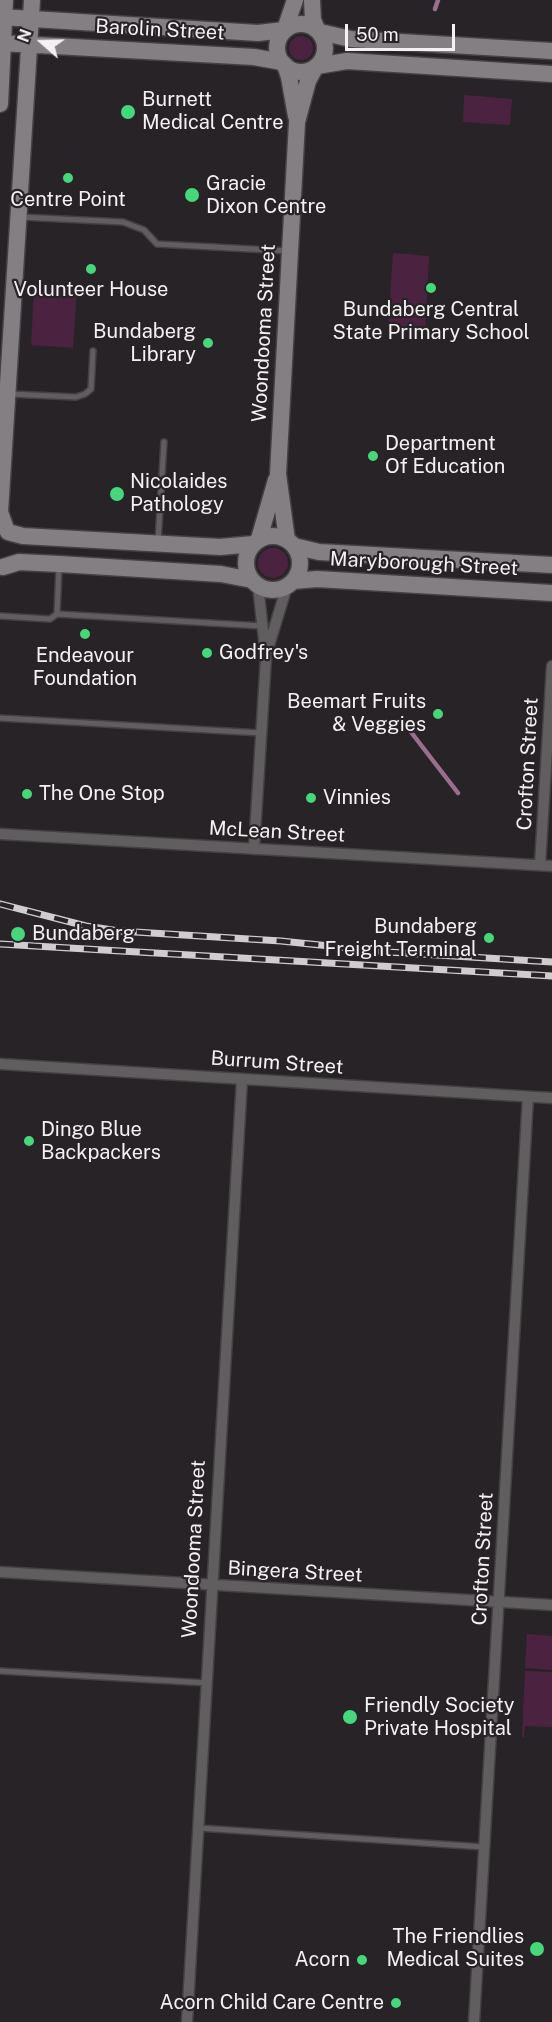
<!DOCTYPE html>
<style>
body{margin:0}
#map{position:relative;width:552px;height:2022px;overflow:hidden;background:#282326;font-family:"Public Sans",sans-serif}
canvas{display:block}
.north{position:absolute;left:12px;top:12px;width:60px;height:60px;-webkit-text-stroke:4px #282326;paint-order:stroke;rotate:290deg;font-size:16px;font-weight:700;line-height:24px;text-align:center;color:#f4f1f3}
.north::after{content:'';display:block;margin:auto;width:21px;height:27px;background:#f4f1f3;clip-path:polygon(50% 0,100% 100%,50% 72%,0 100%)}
.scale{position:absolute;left:345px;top:24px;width:110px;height:27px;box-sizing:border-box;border:3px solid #f4f1f3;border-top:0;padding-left:8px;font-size:18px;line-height:21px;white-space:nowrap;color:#f4f1f3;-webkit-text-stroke:4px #282326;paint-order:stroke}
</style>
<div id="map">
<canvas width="552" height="2022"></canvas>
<div class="north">N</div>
<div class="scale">50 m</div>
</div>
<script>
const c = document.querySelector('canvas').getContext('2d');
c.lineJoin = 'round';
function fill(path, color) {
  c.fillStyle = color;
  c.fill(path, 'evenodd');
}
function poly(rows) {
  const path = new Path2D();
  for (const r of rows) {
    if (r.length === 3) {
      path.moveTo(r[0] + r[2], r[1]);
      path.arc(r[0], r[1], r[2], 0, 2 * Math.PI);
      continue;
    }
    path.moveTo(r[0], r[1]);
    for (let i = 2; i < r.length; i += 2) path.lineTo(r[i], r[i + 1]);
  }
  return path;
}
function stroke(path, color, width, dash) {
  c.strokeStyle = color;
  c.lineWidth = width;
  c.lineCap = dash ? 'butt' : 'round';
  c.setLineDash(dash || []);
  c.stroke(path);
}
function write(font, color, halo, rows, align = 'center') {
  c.font = font + ' "Public Sans",sans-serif';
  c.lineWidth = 4.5;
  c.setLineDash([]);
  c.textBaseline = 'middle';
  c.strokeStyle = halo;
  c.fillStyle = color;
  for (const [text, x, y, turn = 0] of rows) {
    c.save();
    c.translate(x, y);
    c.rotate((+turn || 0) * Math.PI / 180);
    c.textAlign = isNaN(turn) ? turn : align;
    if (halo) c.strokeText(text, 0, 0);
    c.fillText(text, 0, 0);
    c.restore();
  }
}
fill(poly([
 [301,48,12],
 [464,95,512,99,510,125,463,122],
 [393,253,429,256,425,331,388,328],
 [34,289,77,290,73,348,31,345],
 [273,563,15],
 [527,1634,552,1636,552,1670,525,1668],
 [525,1671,552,1672,552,1727,525,1726,524,1737,522,1737]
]), '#4b2341');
stroke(poly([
 [435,9,438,0],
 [404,723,458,793]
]), '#9a6e8f', 4.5);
const lane = poly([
 [21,217,123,222,144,230,157,244,289,251],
 [9,394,76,397,85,394,91,389,93,351],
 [158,542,164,442],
 [57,614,59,567],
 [0,616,50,619,57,614,262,626],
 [0,718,261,733],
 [0,1671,207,1683],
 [199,1828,484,1847]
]);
const street = poly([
 [267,652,287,586],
 [0,834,552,866],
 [254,849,266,658,258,586],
 [540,865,552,666],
 [0,1064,552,1098],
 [0,1572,552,1605],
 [187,2022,242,1079],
 [474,2022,528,1097]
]);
const secondary = poly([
 [312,0,313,20,317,29],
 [0,17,258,33,284,30],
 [301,48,24],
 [285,29,295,0],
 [320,32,351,39,552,51],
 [0,43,254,57,282,62],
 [285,65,289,77,296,116],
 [317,66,347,61,552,74],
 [0,104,5,0],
 [6,529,0,512,32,0],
 [8,532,23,536,220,547,254,544],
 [273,563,27],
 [259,539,276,480],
 [287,540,278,474,297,122,308,81,315,68],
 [294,546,319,552,552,565],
 [3,567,19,562,59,564,221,574,252,580],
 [293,581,317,579,552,593]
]);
stroke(lane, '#454043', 8);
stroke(street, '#454043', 13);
stroke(secondary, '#454043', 19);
stroke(lane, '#615e60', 5);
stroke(street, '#615e60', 10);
stroke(secondary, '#837f82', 16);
const rail = poly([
 [0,904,86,926,119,931,281,941,388,952,552,962],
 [0,944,552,976]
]);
stroke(rail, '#d0cdcf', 7);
stroke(rail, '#282326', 4.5, [14]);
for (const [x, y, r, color] of [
 [128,112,8,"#45d77a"],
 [68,178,6,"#45d77a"],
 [192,195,8,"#45d77a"],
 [91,269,6,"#45d77a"],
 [431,288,6,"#45d77a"],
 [208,343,6,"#45d77a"],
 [373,456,6,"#45d77a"],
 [117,494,8,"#45d77a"],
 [85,634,6,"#45d77a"],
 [207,653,6,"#45d77a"],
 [438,714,6,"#45d77a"],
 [27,794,6,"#45d77a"],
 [311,798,6,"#45d77a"],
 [18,934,8,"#45d77a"],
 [489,938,6,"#45d77a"],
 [29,1141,6,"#45d77a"],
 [350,1717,8,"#45d77a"],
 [537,1949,8,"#45d77a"],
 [362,1960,6,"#45d77a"],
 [396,2003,6,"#45d77a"]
]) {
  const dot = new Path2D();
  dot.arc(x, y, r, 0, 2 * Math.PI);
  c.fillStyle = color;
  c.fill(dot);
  stroke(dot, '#282326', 2);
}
write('20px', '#f4f1f3', '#282326', [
 ["Barolin Street",160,30,3],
 ["Woondooma Street",264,333,-87],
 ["Maryborough Street",424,564,3],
 ["Crofton Street",528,764,-87],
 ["McLean Street",277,832,3],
 ["Burrum Street",277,1063,4],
 ["Woondooma Street",194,1549,-87],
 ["Crofton Street",483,1559,-87],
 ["Bingera Street",295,1572,3]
]);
write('20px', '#f4f1f3', '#282326', [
 ["Burnett",142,100],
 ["Medical Centre",142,123],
 ["Gracie",206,184],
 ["Dixon Centre",206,207],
 ["Centre Point",68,200,"center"],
 ["Volunteer House",91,290,"center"],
 ["Bundaberg Central",431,310,"center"],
 ["State Primary School",431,333,"center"],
 ["Bundaberg",196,332,"right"],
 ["Library",196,355,"right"],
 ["Department",385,444],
 ["Of Education",385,467],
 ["Nicolaides",130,482],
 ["Pathology",130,505],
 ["Godfrey's",219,653],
 ["Endeavour",85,656,"center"],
 ["Foundation",85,679,"center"],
 ["Beemart Fruits",426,702,"right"],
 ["& Veggies",426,725,"right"],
 ["The One Stop",39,794],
 ["Vinnies",323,798],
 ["Bundaberg",477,927,"right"],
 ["Freight Terminal",477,950,"right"],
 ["Bundaberg",32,934],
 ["Dingo Blue",41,1130],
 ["Backpackers",41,1153],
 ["Friendly Society",364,1706],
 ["Private Hospital",364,1729],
 ["The Friendlies",524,1937,"right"],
 ["Medical Suites",524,1960,"right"],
 ["Acorn",350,1960,"right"],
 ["Acorn Child Care Centre",384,2003,"right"]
], 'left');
</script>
